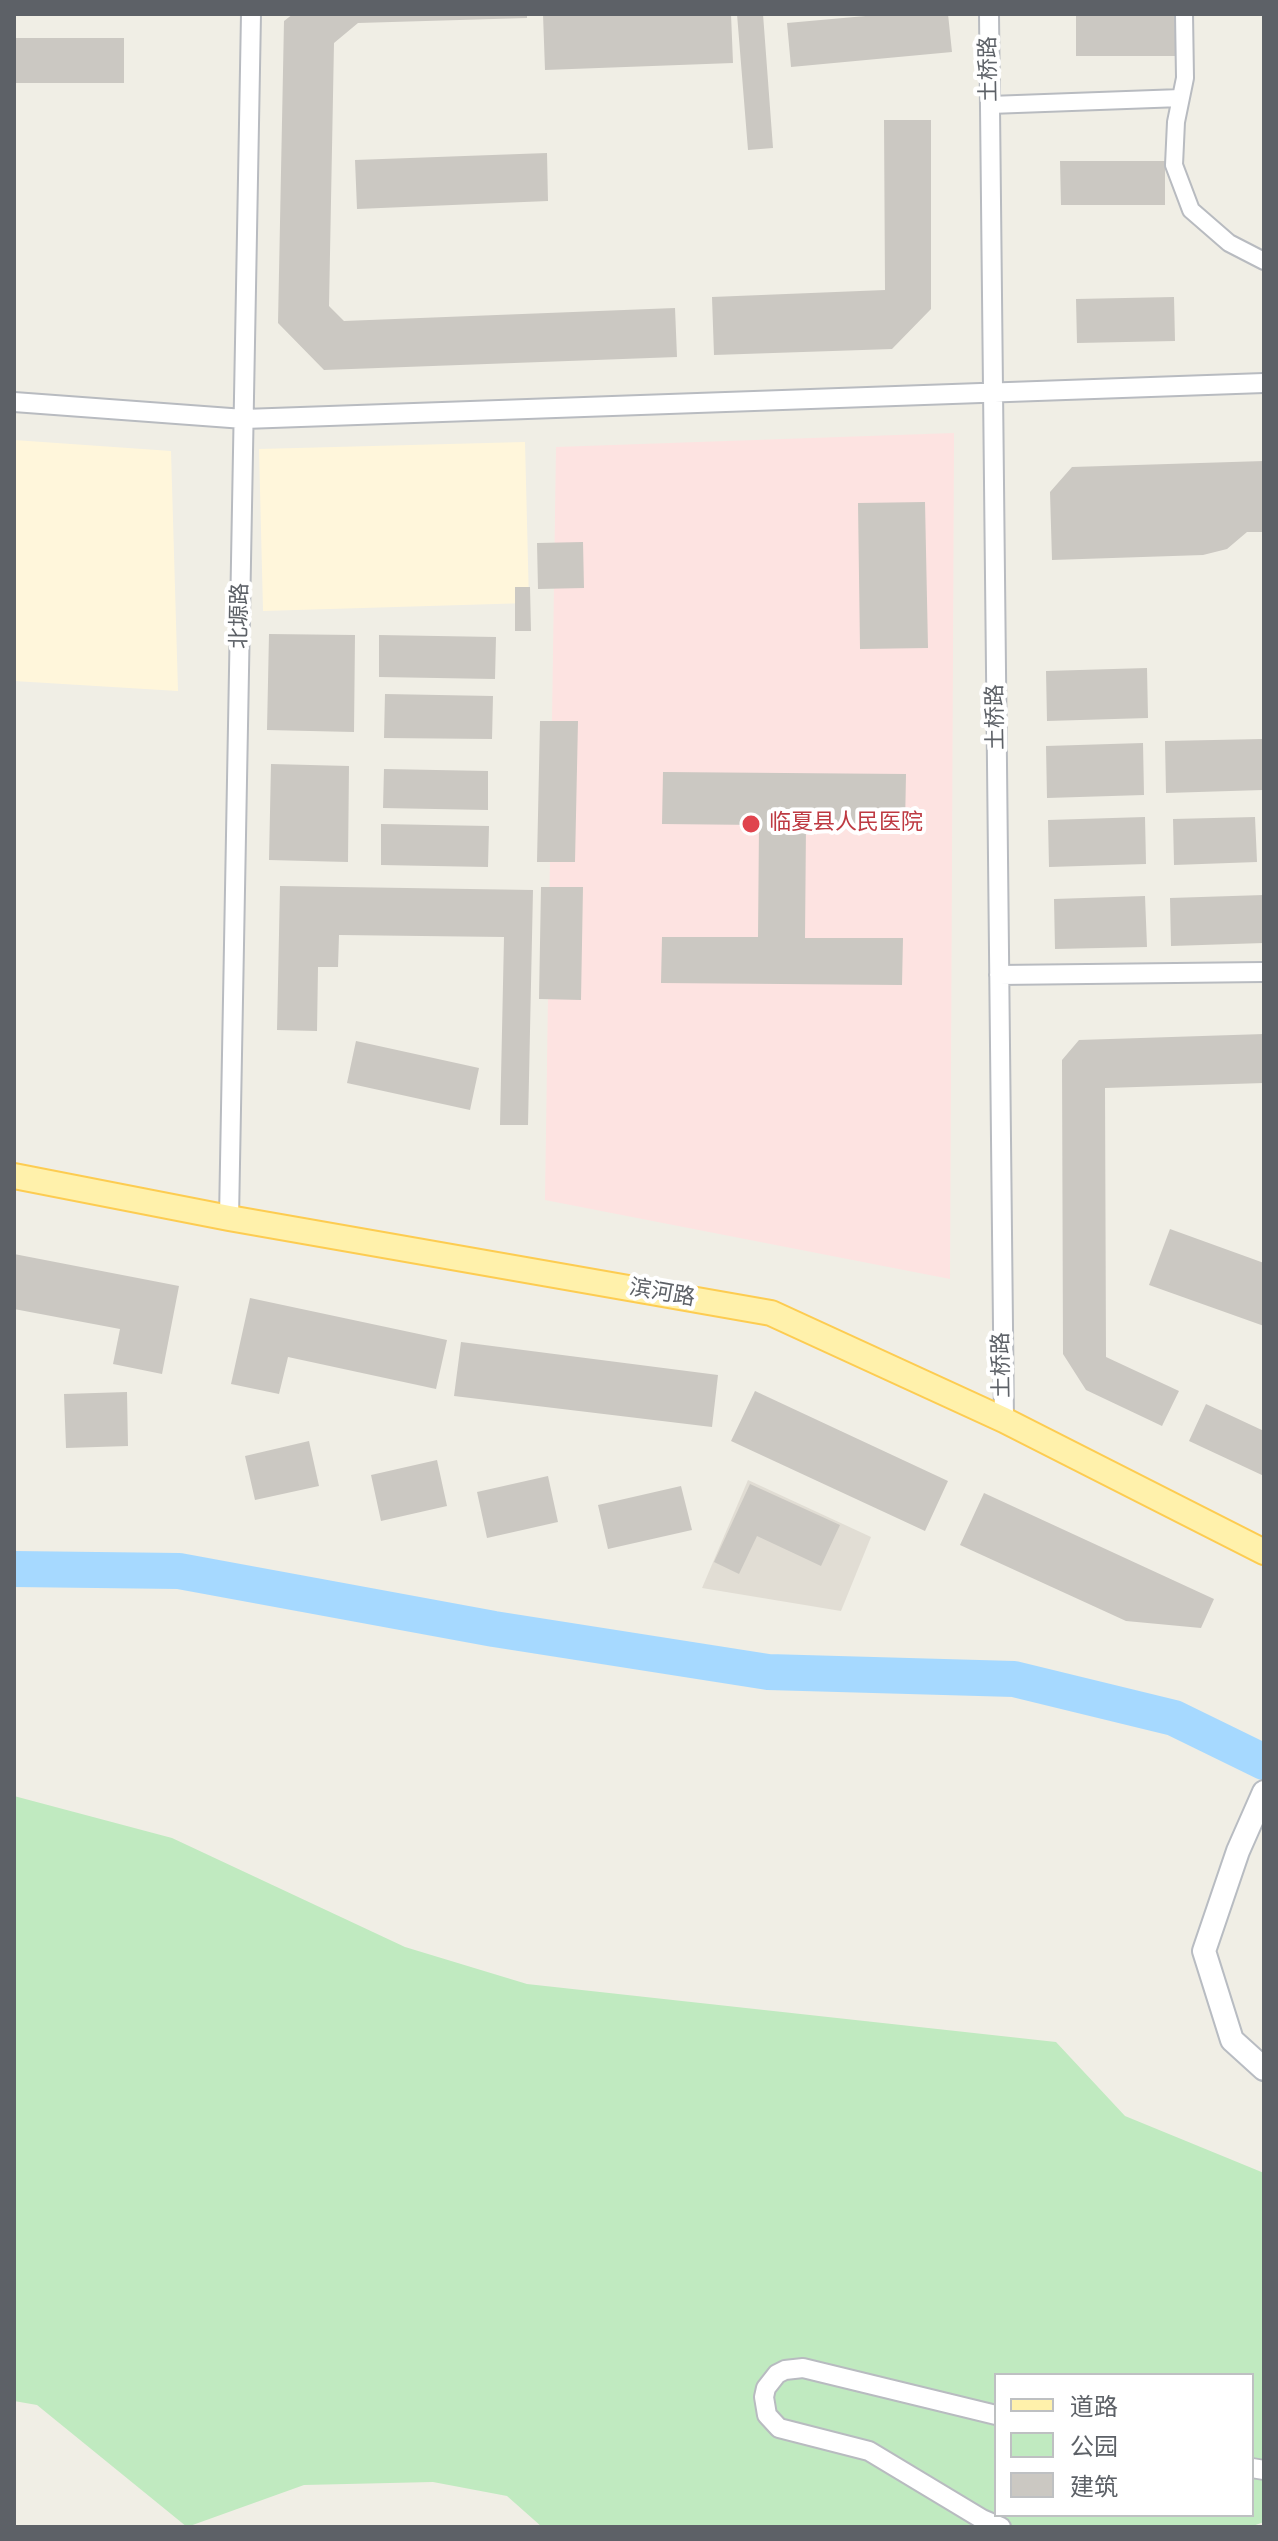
<!DOCTYPE html>
<meta charset="utf-8">
<style>
body{margin:0}
#map{position:relative;width:1278px;height:2541px;overflow:hidden;background:#f0eee5;font-family:Jost,"Noto Sans SC",sans-serif}
canvas{display:block}
.frame{position:absolute;inset:0;border:16px solid #5d6167;pointer-events:none}
.legend{position:absolute;left:994px;top:2373px;width:260px;height:144px;box-sizing:border-box;background:#fff;border:2px solid #bec0c2;margin:0;padding:10px 14px;list-style:none;font-size:24px;color:#5d6167}
.legend li{display:flex;align-items:center;gap:16px;height:40px}
.legend b{width:40px;border:2px solid #bec0c2}
</style>
<div id="map">
<canvas width="1278" height="2541"></canvas>
<div class="frame"></div>
<ul class="legend">
<li><b style="height:10px;background:#fff1ab"></b>道路</li>
<li><b style="height:22px;background:#c0eac0"></b>公园</li>
<li><b style="height:22px;background:#cbc8c2"></b>建筑</li>
</ul>
</div>
<script>
const c = document.querySelector('canvas').getContext('2d');
c.lineJoin = 'round';
function fill(path, color) {
  c.fillStyle = color;
  c.fill(path, 'evenodd');
}
function poly(rows) {
  const path = new Path2D();
  for (const r of rows) {
    path.moveTo(r[0], r[1]);
    for (let i = 2; i < r.length; i += 2) path.lineTo(r[i], r[i + 1]);
  }
  return path;
}
function stroke(path, color, width, dash) {
  c.strokeStyle = color;
  c.lineWidth = width;
  c.lineCap = dash ? 'butt' : 'round';
  c.setLineDash(dash || []);
  c.stroke(path);
}
function write(font, color, halo, rows, align = 'center') {
  c.font = font + ' Jost,"Noto Sans SC",sans-serif';
  c.lineWidth = 8;
  c.setLineDash([]);
  c.textBaseline = 'middle';
  c.strokeStyle = halo;
  c.fillStyle = color;
  for (const [text, x, y, turn = 0] of rows) {
    c.save();
    c.translate(x, y);
    c.rotate((+turn || 0) * Math.PI / 180);
    c.textAlign = isNaN(turn) ? turn : align;
    if (halo) c.strokeText(text, 0, 0);
    c.fillText(text, 0, 0);
    c.restore();
  }
}
fill(poly([
 [14,440,171,451,178,691,14,681],
 [525,442,529,603,263,611,259,449]
]), '#fff6db');
fill(poly([
 [748,1480,871,1537,841,1611,702,1588]
]), '#e1ddd4');
fill(poly([
 [954,433,950,1279,545,1200,556,447]
]), '#fde3e1');
fill(poly([
 [14,1796,172,1838,405,1947,527,1984,1056,2042,1125,2116,1264,2173,1264,2522,1250,2527,542,2527,507,2496,433,2482,304,2485,187,2527,37,2405,14,2401],
 [996,2375,1252,2375,1252,2515,996,2515]
]), '#c0eac0');
stroke(poly([
 [14,1569,179,1571,494,1629,768,1672,1014,1679,1174,1718,1264,1762]
]), '#a6d9ff', 36);
fill(poly([
 [293,14,527,14,527,18,358,23,334,43,329,306,344,321,675,308,677,357,324,370,278,323,284,21],
 [543,14,731,14,733,63,545,70],
 [737,14,763,14,773,148,748,150],
 [888,14,948,14,952,52,791,67,787,23],
 [1076,14,1175,14,1175,56,1076,56],
 [14,38,124,38,124,83,14,83],
 [884,120,931,120,931,309,892,349,714,355,712,297,885,290],
 [547,153,548,201,357,209,355,160],
 [1060,161,1165,161,1165,205,1061,205],
 [1174,297,1175,341,1077,343,1076,299],
 [1264,461,1264,532,1247,532,1227,549,1203,555,1052,560,1050,492,1072,467],
 [925,502,928,648,860,649,858,503],
 [583,542,584,588,538,589,537,543],
 [515,587,530,587,531,631,515,631],
 [269,634,355,635,354,732,267,730],
 [379,635,496,637,495,679,379,677],
 [1147,668,1148,718,1047,721,1046,671],
 [385,694,493,696,492,739,384,738],
 [540,721,578,721,575,862,537,862],
 [1262,739,1263,790,1166,793,1165,741],
 [1143,743,1144,795,1047,798,1046,746],
 [271,764,349,766,348,862,269,860],
 [384,769,488,771,488,810,383,808],
 [663,772,906,774,905,826,806,825,805,938,903,938,902,985,661,983,662,937,758,937,759,825,662,824],
 [1145,817,1146,864,1049,867,1048,820],
 [1255,817,1257,862,1174,865,1173,819],
 [381,824,489,826,488,867,381,865],
 [280,886,533,890,528,1125,500,1125,504,937,339,935,338,967,318,967,317,1031,277,1030],
 [541,887,583,887,581,1000,539,999],
 [1264,895,1264,943,1171,946,1170,898],
 [1145,896,1147,947,1055,949,1054,899],
 [1264,1034,1264,1083,1105,1088,1106,1357,1179,1391,1162,1426,1086,1390,1063,1354,1062,1060,1079,1040],
 [356,1041,479,1068,470,1110,347,1083],
 [1170,1229,1264,1263,1264,1326,1149,1285],
 [14,1254,179,1286,162,1374,113,1364,120,1329,14,1309],
 [250,1298,447,1340,436,1389,288,1357,279,1394,231,1384],
 [461,1342,718,1375,712,1427,454,1396],
 [755,1391,948,1481,925,1531,731,1441],
 [127,1392,128,1446,66,1448,64,1394],
 [1206,1404,1264,1431,1264,1476,1189,1441],
 [309,1441,319,1486,255,1500,245,1456],
 [437,1460,447,1506,381,1521,371,1475],
 [548,1476,558,1522,487,1538,477,1492],
 [750,1484,840,1525,821,1566,757,1536,739,1574,714,1562],
 [681,1486,692,1530,608,1549,598,1505],
 [984,1493,1214,1599,1201,1628,1126,1621,960,1545]
]), '#cbc8c2');
const minor = poly([
 [1184,14,1185,78,1176,122,1174,165,1191,210,1229,243,1264,261],
 [990,105,1181,98]
]);
const tertiary = poly([
 [989,14,1004,1420],
 [14,402,244,419,1264,383],
 [999,975,1264,972],
 [229,1218,251,14],
 [996,2415,803,2368,785,2370,777,2374,766,2388,764,2397,767,2415,779,2428,869,2451,982,2519,1001,2527],
 [1252,2468,1264,2470]
]);
const secondary = poly([
 [1264,1792,1238,1851,1204,1951,1232,2040,1264,2069]
]);
const primary = poly([
 [14,1176,229,1218,771,1313,1004,1420,1264,1552]
]);
stroke(minor, '#b8bbc0', 20);
stroke(tertiary, '#b8bbc0', 22);
stroke(secondary, '#b8bcc2', 26);
stroke(primary, '#fdcc51', 28);
stroke(minor, '#fff', 16);
stroke(tertiary, '#fff', 18);
stroke(secondary, '#fff', 22);
stroke(primary, '#fff1ab', 24);
for (const [x, y, r, color] of [
 [751,824,10,"#e0444e"]
]) {
  const dot = new Path2D();
  dot.arc(x, y, r, 0, 2 * Math.PI);
  c.fillStyle = color;
  c.fill(dot);
  stroke(dot, '#fff', 3);
}
write('22px', '#5d6167', '#fff', [
 ["土桥路",990,69,-91],
 ["北塬路",241,616,-89],
 ["土桥路",997,717,-91],
 ["滨河路",662,1294,10],
 ["土桥路",1003,1365,-91]
]);
write('22px', '#be3a42', '#fff', [
 ["临夏县人民医院",769,824]
], 'left');
</script>
